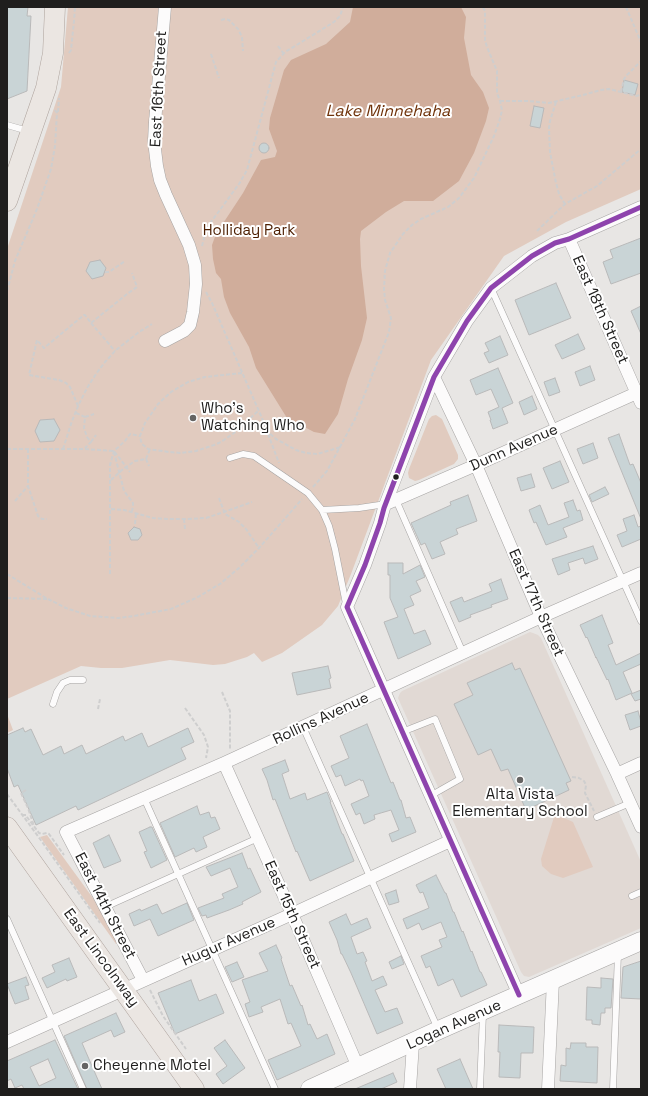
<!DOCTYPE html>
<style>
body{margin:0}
#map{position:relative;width:648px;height:1096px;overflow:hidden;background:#e8e6e4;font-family:"Space Grotesk",sans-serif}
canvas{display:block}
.frame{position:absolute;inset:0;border:8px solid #1f1e1d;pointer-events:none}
</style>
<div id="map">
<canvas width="648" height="1096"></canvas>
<div class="frame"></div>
</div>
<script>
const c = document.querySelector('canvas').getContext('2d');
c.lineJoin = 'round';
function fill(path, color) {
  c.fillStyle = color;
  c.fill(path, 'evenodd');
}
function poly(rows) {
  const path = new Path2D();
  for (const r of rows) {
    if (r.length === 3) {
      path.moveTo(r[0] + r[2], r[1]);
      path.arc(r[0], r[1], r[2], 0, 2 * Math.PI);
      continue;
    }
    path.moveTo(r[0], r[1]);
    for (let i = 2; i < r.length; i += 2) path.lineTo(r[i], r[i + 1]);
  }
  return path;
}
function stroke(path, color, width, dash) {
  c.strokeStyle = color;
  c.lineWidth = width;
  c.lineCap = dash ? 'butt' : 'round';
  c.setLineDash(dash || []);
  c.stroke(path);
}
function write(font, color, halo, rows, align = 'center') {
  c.font = font + ' "Space Grotesk",sans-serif';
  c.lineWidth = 4;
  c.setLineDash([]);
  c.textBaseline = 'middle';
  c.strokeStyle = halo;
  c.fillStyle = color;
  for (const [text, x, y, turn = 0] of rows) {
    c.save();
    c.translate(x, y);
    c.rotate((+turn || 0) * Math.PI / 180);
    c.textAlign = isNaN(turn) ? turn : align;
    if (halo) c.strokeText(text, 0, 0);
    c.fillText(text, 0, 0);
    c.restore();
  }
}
fill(poly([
 [530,632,533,633,538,635,541,638,641,862,641,928,529,977,524,976,521,972,398,698,400,693,402,691]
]), '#e1d9d4');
fill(poly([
 [68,7,641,7,641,189,566,222,504,256,431,360,351,574,338,606,322,625,282,653,262,662,254,653,247,657,225,664,213,665,170,660,122,668,101,668,81,666,7,699,7,249,61,87],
 [436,415,442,419,458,455,458,459,454,464,419,480,415,481,409,478,408,473,409,469,429,419,432,416],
 [7,714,13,730,7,733],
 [555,814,573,822,593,867,563,878,551,874,542,866,541,859],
 [47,835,98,905,117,943,116,944,40,837]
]), '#e1cbbf');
fill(poly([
 [353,7,461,7,466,17,464,38,471,75,483,92,489,108,486,121,474,153,459,181,433,201,404,201,386,212,361,231,360,239,361,266,367,318,362,340,348,379,338,414,325,434,314,432,287,418,256,368,249,347,230,313,224,297,221,279,216,273,213,259,212,245,216,234,243,193,261,160,275,157,277,151,269,129,270,118,284,70,291,60,326,44,350,22]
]), '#d0ad9b');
const building = poly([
 [7,7,28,7,27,16,31,16,27,91,7,99,7,7],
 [624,80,638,84,635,95,622,92,624,80],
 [534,106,544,108,540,128,530,126,534,106],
 [264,148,5],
 [641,238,641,273,611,284,603,262,613,258,610,250,641,238],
 [100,260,106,268,103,276,92,279,86,271,90,262,100,260],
 [556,283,571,318,529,335,515,300,556,283],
 [641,306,641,334,631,311,641,306],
 [578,334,585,349,562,359,555,345,578,334],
 [500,336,508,355,489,363,484,353,489,351,485,343,500,336],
 [590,366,595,380,580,386,575,372,590,366],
 [498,368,513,403,502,408,508,423,493,429,490,420,491,420,488,412,499,407,491,389,476,395,470,380,498,368],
 [555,378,560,392,549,396,544,382,555,378],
 [532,396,537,409,524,415,519,402,532,396],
 [54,419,60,430,54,441,40,442,35,431,40,420,54,419],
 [619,434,630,465,633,464,641,483,641,519,608,438,619,434],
 [593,443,598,458,583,464,577,449,593,443],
 [560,461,569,482,552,489,543,468,560,461],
 [531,474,535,487,521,491,517,478,531,474],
 [605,487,609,494,592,502,589,495,605,487],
 [468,495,477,521,456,529,458,534,440,542,445,554,432,559,425,543,421,545,411,523,451,505,450,502,468,495],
 [573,500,577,511,580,510,583,520,563,528,567,537,546,545,536,522,534,523,529,510,540,505,548,525,569,517,564,503,573,500],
 [634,515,638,527,641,526,641,539,622,547,617,535,627,531,623,519,634,515],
 [134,527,140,529,142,535,138,540,131,540,128,533,134,527],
 [593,546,598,559,585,564,583,558,568,563,570,570,558,575,552,559,593,546],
 [388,563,403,563,403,574,420,565,425,577,416,581,421,591,410,596,414,605,404,609,414,634,425,630,431,644,398,659,384,622,398,617,390,598,390,575,388,575,388,563],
 [501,579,508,599,491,605,492,607,470,615,471,617,459,622,450,602,462,597,464,602,492,591,489,584,501,579],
 [602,615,613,643,608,645,616,665,641,653,641,664,623,672,632,693,616,700,608,679,607,680,596,657,596,658,587,637,586,638,580,625,602,615],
 [512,663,515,670,520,668,571,781,566,783,569,790,526,810,508,769,501,771,491,749,478,755,454,704,473,695,467,683,512,663],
 [328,666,331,678,329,679,331,688,297,695,292,673,328,666],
 [641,690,641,699,635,701,631,694,641,690],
 [638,711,641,722,641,726,630,730,625,715,638,711],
 [367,724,391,783,393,782,400,800,401,800,406,818,410,817,416,832,392,842,389,834,399,830,391,810,374,815,375,819,364,824,360,813,356,815,351,804,369,796,363,780,361,781,360,779,345,786,341,775,336,777,331,766,349,758,340,736,367,724],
 [23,728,25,732,31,729,43,755,61,746,64,754,82,745,86,754,123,736,125,741,142,733,148,747,188,728,194,742,181,748,186,759,78,810,76,806,36,825,18,785,14,787,7,768,7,735,23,728],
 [285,760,289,771,282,774,290,799,305,793,307,800,327,792,331,802,330,802,342,834,343,834,354,861,310,881,297,851,296,852,275,799,273,800,267,780,262,769,285,760],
 [197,806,200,815,209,812,211,818,215,817,220,829,203,837,207,847,196,852,194,848,175,857,160,823,197,806],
 [150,827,152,827,167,860,151,868,144,852,147,851,139,832,150,827],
 [109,835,121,861,104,868,93,843,109,835],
 [242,853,248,869,250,868,261,892,242,902,243,904,229,910,207,918,206,915,202,916,198,908,224,898,222,894,238,887,230,868,211,876,206,867,242,853],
 [436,875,445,893,446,893,453,912,454,912,462,932,463,931,471,952,472,951,480,972,481,972,487,985,461,997,453,979,438,986,430,966,426,968,421,956,442,947,439,940,447,937,441,922,422,930,419,923,407,929,403,919,429,908,423,892,420,893,416,885,436,875],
 [396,890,399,902,389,905,385,894,396,890],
 [187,903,194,920,158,936,150,919,134,926,129,914,140,909,141,911,157,904,162,914,187,903],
 [346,914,351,925,367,918,371,928,351,937,357,954,363,952,367,961,365,962,372,981,383,976,387,985,375,990,385,1012,397,1008,403,1023,377,1034,351,973,342,954,341,954,337,940,329,922,346,914],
 [276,945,282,958,281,959,290,986,292,985,301,1006,302,1005,308,1025,310,1024,317,1039,327,1034,335,1054,277,1080,268,1060,301,1046,291,1023,288,1024,280,999,261,1007,263,1012,249,1017,245,1004,250,1002,242,980,268,971,259,953,276,945],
 [401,956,404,964,392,969,389,962,401,956],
 [69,958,77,977,67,981,66,979,47,988,42,978,55,972,52,965,69,958],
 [641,961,641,999,621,998,623,967,641,961],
 [237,962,244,977,232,982,225,967,237,962],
 [26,977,29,985,25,986,29,999,15,1004,7,984,26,977],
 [601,978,613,979,611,1008,605,1008,605,1013,601,1013,600,1025,592,1024,592,1020,586,1020,587,987,601,988,601,978],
 [191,980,199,1001,216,994,224,1013,175,1034,158,993,191,980],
 [116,1013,125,1032,114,1037,111,1030,82,1043,102,1089,87,1089,64,1036,116,1013],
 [499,1025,534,1027,533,1053,521,1053,520,1078,499,1077,500,1052,498,1052,499,1025],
 [55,1040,78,1089,24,1089,22,1085,15,1088,11,1079,7,1081,7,1061,55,1040],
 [48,1059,56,1078,39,1086,30,1067,48,1059],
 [225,1040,245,1068,223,1084,216,1074,227,1066,214,1048,225,1040],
 [571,1043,586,1043,586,1047,598,1047,597,1083,560,1081,561,1065,566,1066,566,1048,570,1049,571,1043],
 [460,1059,473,1089,446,1089,437,1069,460,1059],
 [393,1073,397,1082,381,1089,355,1089,393,1073]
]);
fill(building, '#c9d4d6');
stroke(building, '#b9b9b9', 1);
const lane = poly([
 [7,125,28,131],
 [491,288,641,621],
 [230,458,243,454,254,456,308,493,322,510,329,526,335,549,346,604],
 [396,500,463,653],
 [322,510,359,508,386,504],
 [53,704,57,692,63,683,70,680,83,680],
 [303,727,438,1029],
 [402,732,435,719,460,779,430,796],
 [144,798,275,1089],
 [597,817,630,803],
 [632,896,641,892],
 [105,907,258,838],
 [7,919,83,1089],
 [480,1089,483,1013],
 [613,1089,618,953]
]);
const street = poly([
 [569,239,641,403],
 [165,341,184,331,190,325,193,312,196,284,195,265,189,245,166,195,160,180,157,166,154,141,155,122,165,7],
 [434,377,476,465,541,617,617,774,641,827],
 [386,504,476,465,641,391],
 [224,763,292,914,358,1067],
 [617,774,641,763],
 [143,980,66,832,224,763,541,617,641,573],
 [519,995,347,607,365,565,380,523,384,508,434,377,467,321,491,288,532,256,555,243,569,239,641,207],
 [7,1042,292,914,450,841],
 [410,1089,413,1043],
 [548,1089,553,980]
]);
const secondary = poly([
 [310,1089,439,1030,641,941]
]);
const primary = poly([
 [7,201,46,88,53,53,55,7],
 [7,827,194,1089]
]);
stroke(lane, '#a6a4a3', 7);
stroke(street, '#a6a4a3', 13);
stroke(secondary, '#a6a4a3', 19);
stroke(primary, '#ada29c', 21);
stroke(poly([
 [626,7,641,42],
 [221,20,225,19,229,20,238,29,242,37,243,51],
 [278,46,284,54],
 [69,53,71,50,74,21,75,7],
 [211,54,219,78],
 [621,92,624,79,627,75,641,61],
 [500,101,528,101,549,103,583,95,601,90,609,89,636,96,641,95],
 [556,102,550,121,549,128,550,152,556,183,559,194,565,204],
 [58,112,59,98],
 [537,231,565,204,597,186,641,149],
 [202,246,205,234,211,222,239,184,247,170,276,62,285,52,295,46,334,22,340,16,343,7],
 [105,272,109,272,125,261],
 [7,291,15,261,37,209,51,169,55,146,57,113,55,110],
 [206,292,212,303,268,432,276,439,296,450,306,453,317,454,341,447],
 [91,323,115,351],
 [242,373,205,377,188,382,171,392,158,404,145,423,140,436,141,441,142,444,148,449,169,452,181,453,196,451,214,445,221,442,234,433,258,411],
 [78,406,70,387,66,383,59,380,29,375,37,340,44,348,84,315,85,315,91,323,127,294,137,287,132,273],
 [76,413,85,417,84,428,87,437,91,442,85,448],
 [85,417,94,414],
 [268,434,279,463],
 [91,442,96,435],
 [7,449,85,449,114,451,130,472],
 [28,449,28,486,38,516,42,519,47,519],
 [63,449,72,421,79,404,87,388,96,374,105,362,116,350,139,332,152,324],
 [114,452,124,491,133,503,133,506,132,511],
 [146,459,149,466],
 [111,480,123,469,135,461,146,459,150,449],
 [313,487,327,471,355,419,389,332,391,318,385,300,384,289,385,271,390,253,403,234,412,225,421,219,448,207,459,198,474,178,494,136,500,119,502,110,500,101,497,93,497,71,487,47,485,40,485,11,483,7],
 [219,498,225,514,239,522,246,529,259,548],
 [15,501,28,486],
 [111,509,124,510,153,518,167,519,188,519,206,518,224,512,252,502],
 [184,519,185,529],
 [135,524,136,513],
 [7,574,46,598,66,608,90,616,118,618,134,616,171,609,196,598,220,584,240,567,259,548,302,499],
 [110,574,110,465,114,451,125,441,130,434,140,436],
 [7,598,48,599],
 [222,692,230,711,230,749],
 [185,708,204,735,208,747,206,758],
 [98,709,100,699],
 [572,777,579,778,584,781,586,785,585,793,594,811],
 [26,790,21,793,28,808,34,826],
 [7,794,40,839,100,923],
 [22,815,26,815,27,817,39,833,42,834,47,833,49,834,64,855],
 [150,990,163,1016,186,1049]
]), '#cecece', 2, [4, 2]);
stroke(lane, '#fcfbfb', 6);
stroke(street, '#fcfbfb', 12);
stroke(secondary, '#fcfbfb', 18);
stroke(primary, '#ebe6e2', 20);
stroke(poly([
 [519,995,347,607,365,565,380,523,384,508,434,377,467,321,491,288,532,256,555,243,569,239,641,207]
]), '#8e44ad', 5);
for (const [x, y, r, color] of [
 [193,418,4,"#656463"],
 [396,477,3.5,"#1f1e1d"],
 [520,780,4,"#656463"],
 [85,1066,4,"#656463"]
]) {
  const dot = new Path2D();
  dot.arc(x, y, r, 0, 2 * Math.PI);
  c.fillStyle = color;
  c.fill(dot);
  stroke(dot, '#fff', 1.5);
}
write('15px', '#1f1e1d', '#fff', [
 ["East 16th Street",159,89,-87],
 ["East 18th Street",600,310,66],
 ["Dunn Avenue",514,448,-24],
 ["East 17th Street",536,603,66],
 ["Rollins Avenue",321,719,-25],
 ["East 14th Street",105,906,63],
 ["East 15th Street",292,915,66],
 ["Hugur Avenue",229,942,-24],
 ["East Lincolnway",101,958,54],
 ["Logan Avenue",454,1025,-24]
]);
write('15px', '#4c1e01', '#fff', [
 ["Holliday Park",249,231]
]);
write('15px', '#1f1e1d', '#fff', [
 ["Who's",201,409],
 ["Watching Who",201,426],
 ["Alta Vista",520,795,"center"],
 ["Elementary School",520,812,"center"],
 ["Cheyenne Motel",93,1066]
], 'left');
write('italic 16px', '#6f3209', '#fff', [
 ["Lake Minnehaha",388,112]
]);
</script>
